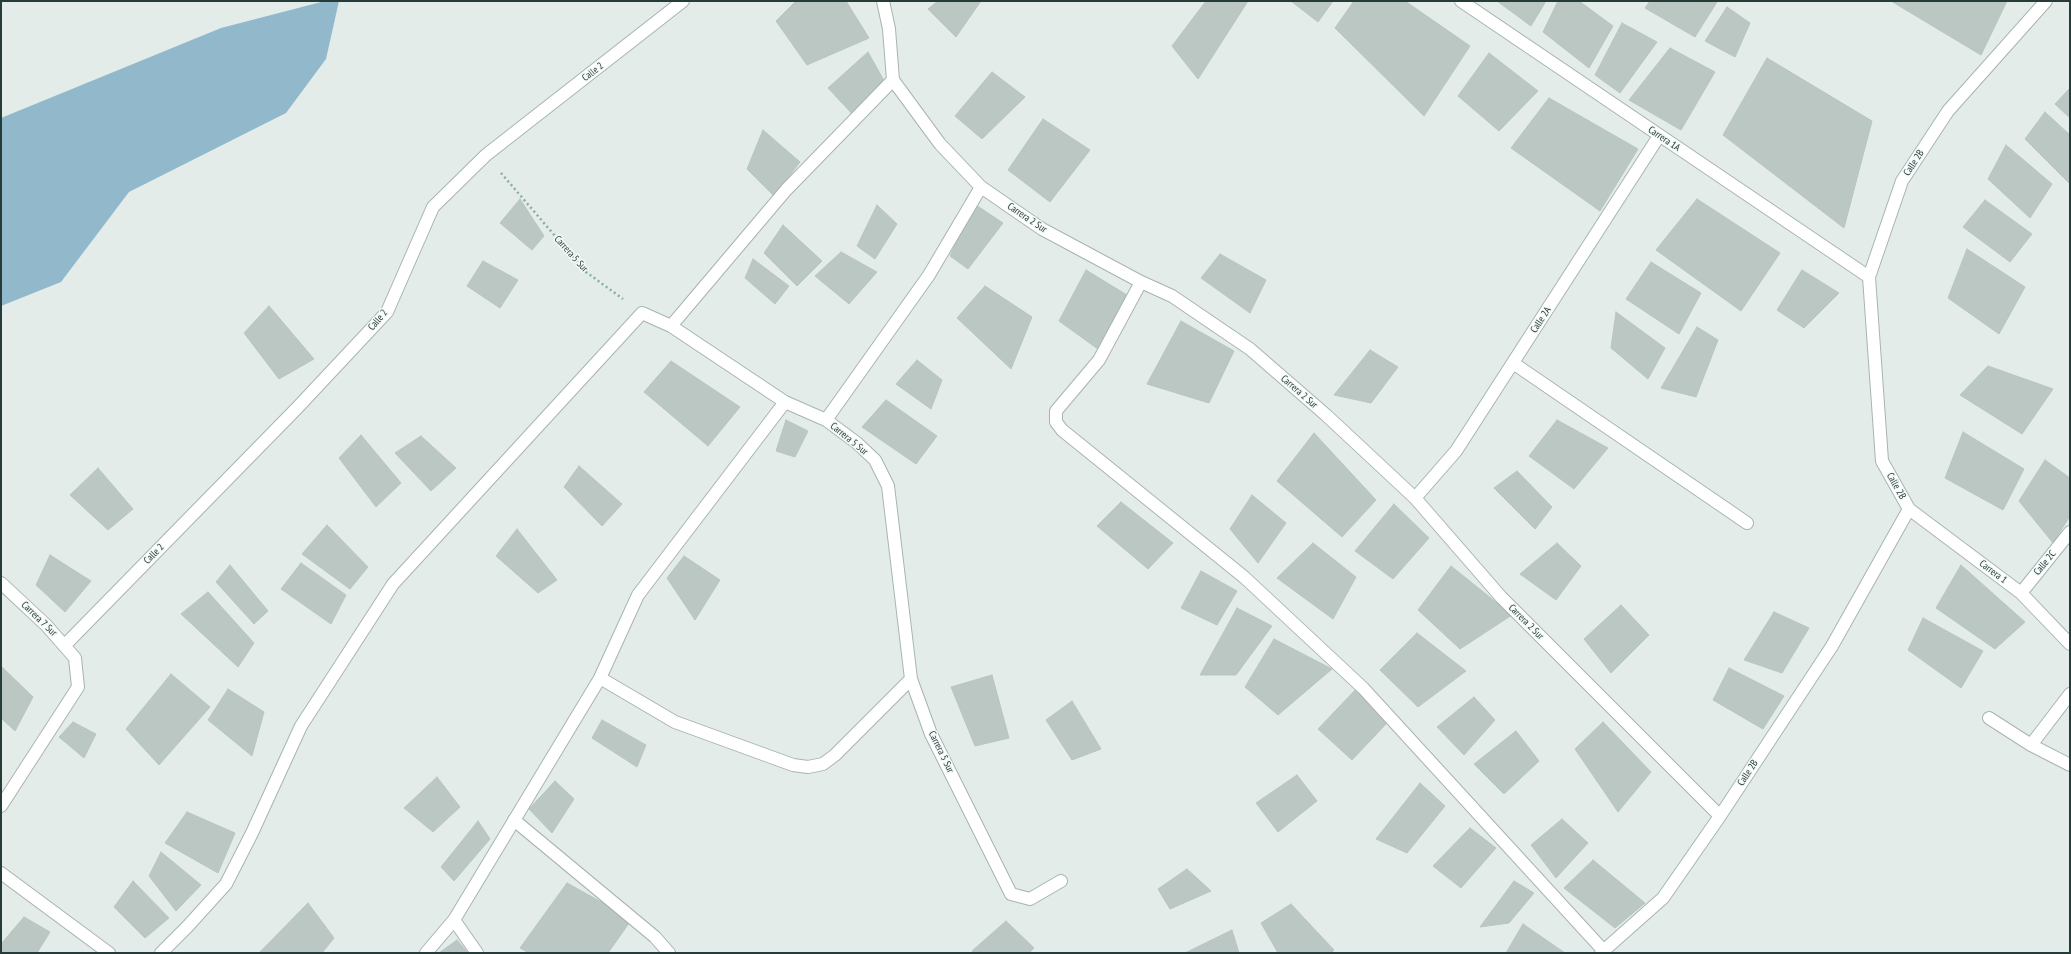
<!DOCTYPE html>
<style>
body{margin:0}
#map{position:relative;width:2071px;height:954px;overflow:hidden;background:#e4ecea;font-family:"PT Sans Narrow",sans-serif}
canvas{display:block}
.frame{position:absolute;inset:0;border:2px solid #253c3a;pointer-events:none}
</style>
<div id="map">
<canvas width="2071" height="954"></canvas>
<div class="frame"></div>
</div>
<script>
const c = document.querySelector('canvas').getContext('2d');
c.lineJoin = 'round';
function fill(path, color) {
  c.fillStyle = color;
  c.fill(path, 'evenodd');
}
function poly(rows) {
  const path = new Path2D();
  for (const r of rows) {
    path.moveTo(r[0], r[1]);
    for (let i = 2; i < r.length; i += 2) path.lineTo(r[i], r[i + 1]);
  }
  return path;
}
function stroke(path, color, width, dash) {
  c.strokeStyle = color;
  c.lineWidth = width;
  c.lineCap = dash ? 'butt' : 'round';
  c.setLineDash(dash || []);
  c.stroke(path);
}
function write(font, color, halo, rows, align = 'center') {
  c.font = font + ' "PT Sans Narrow",sans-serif';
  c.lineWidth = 3;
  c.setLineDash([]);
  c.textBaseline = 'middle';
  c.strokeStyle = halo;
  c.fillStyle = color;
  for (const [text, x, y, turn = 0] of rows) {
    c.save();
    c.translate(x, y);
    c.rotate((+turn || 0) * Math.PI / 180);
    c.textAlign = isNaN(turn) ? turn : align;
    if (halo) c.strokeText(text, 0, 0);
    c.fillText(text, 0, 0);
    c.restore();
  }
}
fill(poly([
 [325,1,339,1,326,59,286,113,129,192,61,282,1,306,1,118,221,28]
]), '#92b9cb');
const building = poly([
 [796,1,846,1,869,38,807,65,776,21,796,1],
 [938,1,981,1,956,37,928,9,938,1],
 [1206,1,1248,1,1198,79,1172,46,1206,1],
 [1291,1,1333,1,1318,22,1291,1],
 [1354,1,1405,1,1470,46,1424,116,1335,28,1354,1],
 [1497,1,1546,1,1531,26,1497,1],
 [1558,1,1579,1,1613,26,1589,68,1543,32,1558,1],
 [1650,1,1715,1,1717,2,1695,37,1645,8,1650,1],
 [1891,1,2007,1,1981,55,1891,1],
 [1727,7,1750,23,1735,57,1705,41,1727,7],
 [1622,23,1657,42,1620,93,1595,75,1622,23],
 [1670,48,1715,72,1681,130,1629,100,1670,48],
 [868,52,887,86,856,118,828,88,868,52],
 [1489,53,1538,91,1499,131,1458,96,1489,53],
 [1767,58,1872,121,1844,228,1723,135,1767,58],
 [992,72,1025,97,982,139,955,116,992,72],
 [2070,88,2070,118,2055,104,2070,88],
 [1549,98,1638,149,1600,211,1511,148,1549,98],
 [2045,112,2070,135,2070,184,2025,139,2045,112],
 [1043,119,1090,150,1050,202,1008,170,1043,119],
 [763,130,800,162,774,196,747,169,763,130],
 [2006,145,2052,184,2030,218,1988,179,2006,145],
 [520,199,544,236,532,250,500,223,520,199],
 [1697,199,1780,253,1741,311,1656,250,1697,199],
 [1985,200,2032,234,2010,262,1963,227,1985,200],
 [973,203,1003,223,968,269,950,256,973,203],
 [877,205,897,224,875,259,857,246,877,205],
 [783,225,822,261,797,286,764,253,783,225],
 [1967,249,2025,287,1999,334,1948,298,1967,249],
 [841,252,877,272,849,304,815,276,841,252],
 [1220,254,1266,280,1250,313,1201,278,1220,254],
 [753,259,789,286,775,304,745,278,753,259],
 [483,261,518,280,500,308,467,286,483,261],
 [1651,262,1701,293,1679,334,1626,299,1651,262],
 [1086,270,1127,295,1102,352,1059,321,1086,270],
 [1802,270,1839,293,1804,328,1777,310,1802,270],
 [985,286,1032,317,1011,369,957,318,985,286],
 [269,306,314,359,279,379,244,333,269,306],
 [1616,312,1665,348,1648,379,1611,348,1616,312],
 [1181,321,1234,351,1209,403,1147,384,1181,321],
 [1697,327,1718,340,1696,397,1661,388,1697,327],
 [1370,350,1398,367,1371,403,1334,395,1370,350],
 [917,360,942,380,931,409,896,384,917,360],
 [671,361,740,407,708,446,644,392,671,361],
 [1988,366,2053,389,2022,434,1960,395,1988,366],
 [886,400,937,436,916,464,862,427,886,400],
 [786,420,808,431,795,457,776,451,786,420],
 [1557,420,1608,448,1574,489,1529,456,1557,420],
 [1963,432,2024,469,2003,510,1945,478,1963,432],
 [1314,433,1376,500,1342,537,1277,481,1314,433],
 [361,435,401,483,376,507,339,458,361,435],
 [421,436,456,468,431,491,395,453,421,436],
 [2045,460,2070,478,2070,516,2053,543,2019,501,2045,460],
 [579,466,622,504,602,526,564,487,579,466],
 [98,468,133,509,108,530,70,495,98,468],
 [1517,471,1552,507,1535,529,1494,488,1517,471],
 [1252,495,1286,523,1258,563,1230,529,1252,495],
 [1121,502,1173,543,1148,569,1097,526,1121,502],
 [1394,504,1429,538,1393,579,1355,551,1394,504],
 [327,525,368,567,350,589,302,554,327,525],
 [517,529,557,580,538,593,496,556,517,529],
 [1313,543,1356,577,1333,619,1277,578,1313,543],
 [1557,543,1581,566,1556,600,1520,574,1557,543],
 [50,555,91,581,65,612,36,585,50,555],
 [684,556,720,580,695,620,667,578,684,556],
 [301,563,346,595,331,624,281,589,301,563],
 [230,565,268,611,254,624,216,582,230,565],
 [1961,565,2025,622,1995,649,1936,608,1961,565],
 [1451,566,1512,615,1460,649,1418,610,1451,566],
 [1201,571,1237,591,1217,625,1181,608,1201,571],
 [208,592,254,643,238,667,181,614,208,592],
 [1621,605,1649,635,1611,673,1584,639,1621,605],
 [1237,608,1272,626,1236,675,1200,675,1237,608],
 [1774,612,1809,628,1782,673,1744,660,1774,612],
 [1923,618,1983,651,1961,688,1908,650,1923,618],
 [1417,633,1466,671,1418,707,1380,670,1417,633],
 [1274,639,1332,669,1278,715,1245,687,1274,639],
 [1,666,33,697,15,731,1,718,1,666],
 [1729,668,1784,696,1763,729,1713,700,1729,668],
 [171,674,210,707,159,765,126,729,171,674],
 [992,675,1009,738,975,746,951,687,992,675],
 [1358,687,1386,724,1352,760,1318,729,1358,687],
 [228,689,264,712,252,756,208,720,228,689],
 [1474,697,1495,720,1464,755,1437,727,1474,697],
 [1072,701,1101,749,1072,760,1046,720,1072,701],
 [602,720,646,745,637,767,592,738,602,720],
 [73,722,96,734,84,758,59,737,73,722],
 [1603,722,1651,772,1618,812,1575,749,1603,722],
 [1516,731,1539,761,1504,794,1474,764,1516,731],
 [1297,775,1317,801,1278,832,1256,803,1297,775],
 [437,777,460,807,433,832,404,808,437,777],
 [555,781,574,799,552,833,529,809,555,781],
 [1420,783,1445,806,1407,853,1376,839,1420,783],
 [187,812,235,833,218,873,165,843,187,812],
 [1562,819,1588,843,1556,878,1531,845,1562,819],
 [478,821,490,839,454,881,441,867,478,821],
 [1470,828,1496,848,1461,888,1433,866,1470,828],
 [161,852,201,885,176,911,149,876,161,852],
 [1593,860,1645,903,1615,928,1564,888,1593,860],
 [1187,869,1211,891,1170,909,1158,889,1187,869],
 [133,881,169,918,145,938,114,907,133,881],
 [1514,881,1534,893,1509,923,1480,927,1514,881],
 [567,883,632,919,608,953,529,953,520,948,567,883],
 [308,903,334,938,322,953,259,953,308,903],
 [1291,904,1334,950,1331,953,1278,953,1261,923,1291,904],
 [24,917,50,932,37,953,1,953,1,944,24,917],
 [1006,921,1034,948,1029,953,975,953,972,951,1006,921],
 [1523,924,1565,953,1506,953,1523,924],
 [1232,930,1239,953,1185,953,1232,930],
 [457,940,468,953,439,953,457,940]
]);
fill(building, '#bac7c3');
stroke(building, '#b7c5c2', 1);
const street = poly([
 [883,1,889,29,893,80,940,144,981,187,1042,229,1141,282,1172,296,1250,349,1326,415,1415,498,1501,597,1720,816],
 [1461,1,1869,277],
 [2046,1,1948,111,1902,181,1869,277,1882,461,1909,509,2021,593,2070,644],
 [1141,282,1099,360,1056,411,1056,422,1062,430,1244,577,1363,688,1603,950],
 [671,326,786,190,893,80],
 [1513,363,1747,523],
 [826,420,929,275,981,187],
 [1415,498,1456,451,1659,136],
 [1,583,46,625,75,658,78,687,1,806],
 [2021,593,2070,532],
 [65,645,298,407,387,312,433,207,486,155,683,1],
 [600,678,675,722,793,765,808,767,823,764,835,755,911,679],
 [1989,718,2031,745,2070,765],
 [2031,745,2070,694],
 [514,820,655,937,669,953],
 [1,873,109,953],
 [454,920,477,953],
 [161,953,188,926,226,884,252,833,301,726,393,584,642,313,671,326,785,402,826,420,857,443,875,460,888,486,911,679,931,734,1011,894,1030,899,1061,881],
 [426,953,454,920,600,678,638,595,785,402],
 [1601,953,1663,898,1720,816,1832,646,1909,509]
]);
stroke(street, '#a7b4b2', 14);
stroke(poly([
 [501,173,586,272,623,299]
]), '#88aca7', 2.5, [2, 3]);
stroke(street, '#fff', 12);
write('10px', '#253c3a', '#f4f9f7', [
 ["Calle 2",593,72,-38],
 ["Carrera 1A",1664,139,34],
 ["Calle 2B",1914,163,-57],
 ["Carrera 2 Sur",1027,218,34],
 ["Carrera 5 Sur",571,254,48],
 ["Calle 2",378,320,-50],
 ["Calle 2A",1541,320,-57],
 ["Carrera 2 Sur",1299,392,41],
 ["Carrera 5 Sur",849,439,39],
 ["Calle 2B",1896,486,61],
 ["Calle 2",154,554,-46],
 ["Calle 2C",2045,563,-51],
 ["Carrera 1",1993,572,37],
 ["Carrera 7 Sur",39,619,44],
 ["Carrera 2 Sur",1526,622,45],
 ["Carrera 5 Sur",941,752,64],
 ["Calle 2B",1748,773,-57]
]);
</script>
